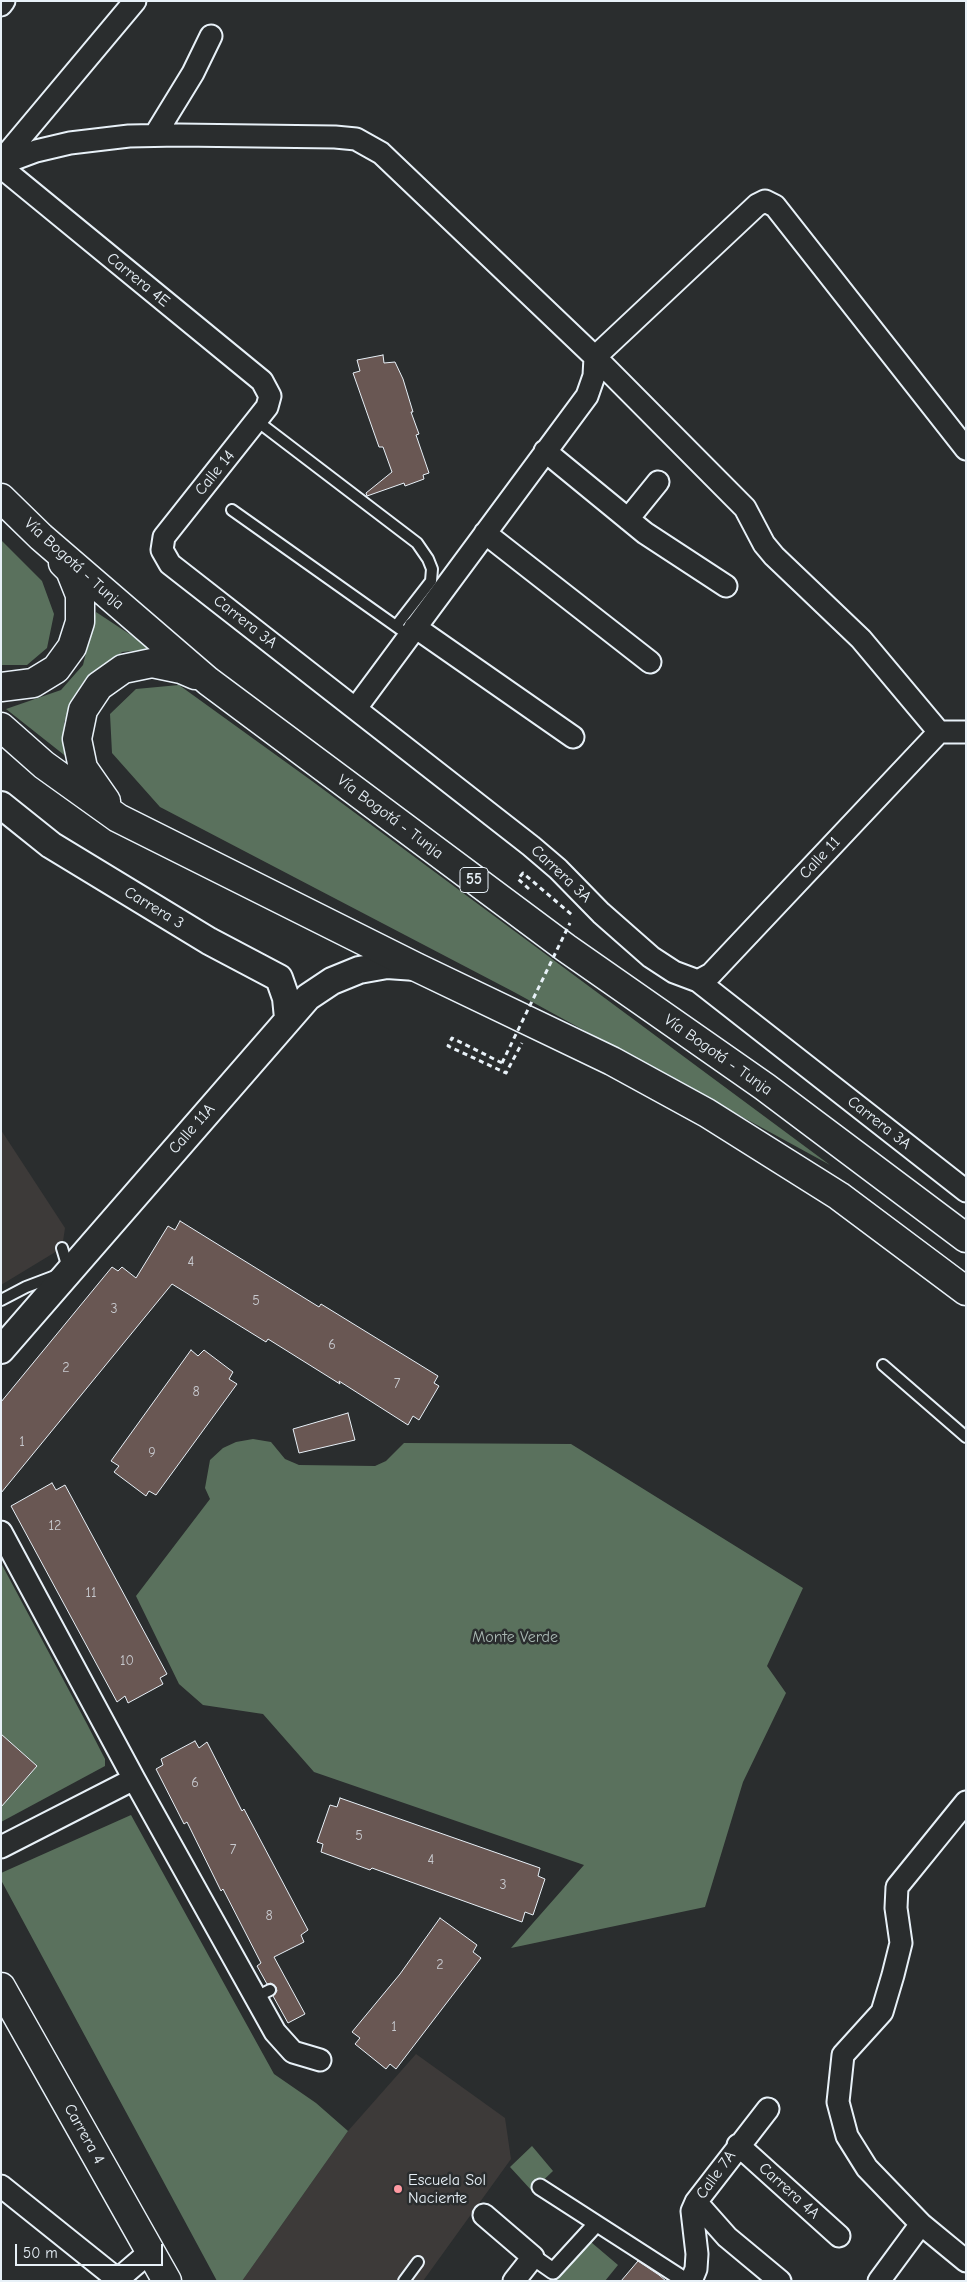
<!DOCTYPE html>
<meta charset="utf-8">
<style>
body{margin:0}
#map{position:relative;width:967px;height:2282px;overflow:hidden;background:#2a2d2e;font-family:"Comic Neue",sans-serif}
canvas{display:block}
.frame{position:absolute;inset:0;border:2px solid #e8f1f8;pointer-events:none}
.scale{position:absolute;left:15px;top:2244px;width:148px;height:22px;box-sizing:border-box;border:2px solid #e8f1f8;border-top:0;padding-left:6px;font-size:15px;line-height:18px;white-space:nowrap;color:#e8f1f8;-webkit-text-stroke:4px #2a2d2e;paint-order:stroke}
</style>
<div id="map">
<canvas width="967" height="2282"></canvas>
<div class="frame"></div>
<div class="scale">50 m</div>
</div>
<script>
const c = document.querySelector('canvas').getContext('2d');
c.lineJoin = 'round';
function fill(path, color) {
  c.fillStyle = color;
  c.fill(path, 'evenodd');
}
function poly(rows) {
  const path = new Path2D();
  for (const r of rows) {
    path.moveTo(r[0], r[1]);
    for (let i = 2; i < r.length; i += 2) path.lineTo(r[i], r[i + 1]);
  }
  return path;
}
function stroke(path, color, width, dash) {
  c.strokeStyle = color;
  c.lineWidth = width;
  c.lineCap = dash ? 'butt' : 'round';
  c.setLineDash(dash || []);
  c.stroke(path);
}
function write(font, color, halo, rows, align = 'center') {
  c.font = font + ' "Comic Neue",sans-serif';
  c.lineWidth = 5;
  c.setLineDash([]);
  c.textBaseline = 'middle';
  c.strokeStyle = halo;
  c.fillStyle = color;
  for (const [text, x, y, turn = 0] of rows) {
    c.save();
    c.translate(x, y);
    c.rotate((+turn || 0) * Math.PI / 180);
    c.textAlign = isNaN(turn) ? turn : align;
    if (halo) c.strokeText(text, 0, 0);
    c.fillText(text, 0, 0);
    c.restore();
  }
}
fill(poly([
 [1,1130,65,1228,62,1248,1,1285],
 [416,2054,505,2118,511,2159,423,2281,242,2281,348,2131]
]), '#3d3a39');
fill(poly([
 [1,540,42,581,54,614,47,648,27,665,1,665],
 [96,612,152,649,122,652,83,688,64,722,68,758,6,709,61,690,83,665],
 [179,685,312,781,830,1165,514,992,160,807,112,753,110,714,136,689],
 [253,1439,271,1442,285,1459,299,1465,375,1466,386,1461,404,1443,571,1444,803,1588,767,1666,786,1693,743,1782,705,1907,511,1948,584,1865,314,1772,263,1714,203,1705,179,1684,136,1596,210,1499,205,1488,210,1460,223,1448,236,1442],
 [1,1563,87,1724,105,1759,105,1766,1,1822],
 [131,1815,274,2074,316,2103,348,2131,242,2281,217,2281,1,1880,1,1873],
 [532,2146,553,2171,532,2191,510,2167],
 [585,2237,618,2265,605,2281,549,2281]
]), '#5a715d');
const building = poly([
 [383,355,384,363,395,362,403,379,413,412,411,412,419,434,416,435,429,473,423,475,424,479,405,486,404,483,367,496,366,493,392,472,383,447,379,447,353,373,360,371,357,360,383,355],
 [180,1221,319,1307,321,1304,438,1376,434,1383,439,1386,419,1420,413,1416,408,1425,339,1381,340,1384,268,1339,266,1342,172,1284,1,1493,1,1402,112,1267,118,1271,122,1267,136,1278,168,1226,175,1230,180,1221],
 [191,1350,198,1356,204,1350,233,1372,229,1379,237,1384,156,1495,149,1491,146,1496,114,1472,119,1466,111,1461,191,1350],
 [348,1413,355,1440,299,1453,293,1429,348,1413],
 [52,1483,56,1490,65,1485,167,1674,160,1678,163,1684,128,1703,125,1696,117,1702,11,1506,52,1483],
 [1,1734,37,1766,1,1807,1,1734],
 [195,1741,199,1748,207,1742,242,1811,244,1809,308,1930,301,1935,304,1942,274,1957,305,2014,288,2023,273,1996,277,1991,276,1987,271,1983,267,1984,257,1966,261,1963,223,1889,221,1891,187,1822,184,1824,156,1769,163,1765,161,1759,195,1741],
 [340,1798,540,1868,538,1876,545,1879,533,1915,525,1912,522,1922,372,1868,370,1870,321,1852,323,1844,317,1842,330,1805,337,1807,340,1798],
 [440,1918,477,1945,473,1952,481,1958,396,2069,390,2064,386,2069,355,2044,360,2038,352,2032,400,1974,440,1918],
 [638,2261,659,2275,666,2281,621,2281,638,2261]
]);
fill(building, '#695753');
stroke(building, '#e8f1f8', 1);
const service = poly([
 [257,421,417,543,428,559,432,569,431,581,396,626],
 [232,510,400,629],
 [62,1248,68,1268],
 [1,1300,26,1287,55,1276],
 [883,1365,966,1437],
 [256,1997,270,1990],
 [404,2281,418,2262]
]);
const pedestrian = poly([
 [540,2187,686,2281],
 [533,2257,553,2271,596,2224]
]);
const minor = poly([
 [1,5,4,1],
 [155,135,193,73,211,36],
 [1,161,135,1],
 [1,164,36,151,70,143,129,136,179,135,335,137,356,139,381,153,595,357,745,508,764,544,774,556,861,639,939,732],
 [1,167,262,381,270,396,267,407,164,537,162,550,170,564,531,846,558,869,601,913,651,957,674,972,698,981,966,1191],
 [545,451,645,533,726,586],
 [628,519,658,482],
 [485,533,650,662],
 [415,627,573,737],
 [356,708,587,396,594,376,595,357,757,205,765,201,775,206,966,449],
 [939,732,966,732],
 [698,981,711,974,939,732],
 [1,1532,134,1779,275,2032,293,2052,320,2060],
 [966,1802,897,1887,896,1908,901,1943,893,1975,882,2012,843,2055,838,2102,847,2136,867,2168,921,2224,966,2261],
 [1,1847,134,1779],
 [738,2145,839,2236],
 [1,2186,117,2279],
 [696,2202,727,2237,780,2281],
 [484,2215,533,2257,514,2281],
 [116,2281,151,2251],
 [691,2281,696,2269,697,2254,692,2211,696,2202,768,2109],
 [879,2281,921,2224]
]);
const tertiary = poly([
 [1,805,51,845,209,941,279,978,286,998,288,1018],
 [1,1350,308,997,332,981,359,970,387,965,416,967]
]);
const secondary = poly([
 [1,1987,167,2281]
]);
const trunk = poly([
 [1,498,41,537,208,681,566,948,765,1087,966,1238],
 [1,687,33,683,56,669,72,647,80,622,80,595,70,570,63,563],
 [1,727,44,765,118,818,416,967,612,1061,707,1113,839,1196,966,1291],
 [106,801,83,768,77,739,83,710,99,686,123,669,152,663,181,669,195,675]
]);
stroke(service, '#e8f1f8', 14);
stroke(pedestrian, '#e8f1f8', 19);
stroke(minor, '#e8f1f8', 25);
stroke(tertiary, '#e8f1f8', 30);
stroke(secondary, '#e8f1f8', 31);
stroke(trunk, '#e8f1f8', 31);
stroke(poly([
 [529,889,518,879,523,873,572,915],
 [502,1063,452,1038,448,1046,506,1073,522,1043]
]), '#e8f1f8', 3, [5, 4]);
stroke(service, '#2a2d2e', 10);
stroke(pedestrian, '#2a2d2e', 15);
stroke(minor, '#2a2d2e', 21);
stroke(tertiary, '#2a2d2e', 26);
stroke(secondary, '#2a2d2e', 28);
stroke(trunk, '#2a2d2e', 28);
stroke(poly([
 [502,1063,570,923]
]), '#e8f1f8', 3, [5, 4]);
for (const [x, y, r, color] of [
 [398,2189,5,"#ff9aa2"]
]) {
  const dot = new Path2D();
  dot.arc(x, y, r, 0, 2 * Math.PI);
  c.fillStyle = color;
  c.fill(dot);
  stroke(dot, '#2a2d2e', 2);
}
write('14px', '#c8cacf', null, [
 ["4",191,1262],
 ["5",256,1301],
 ["3",114,1309],
 ["6",332,1345],
 ["2",66,1368],
 ["7",397,1384],
 ["8",196,1392],
 ["1",22,1442],
 ["9",152,1453],
 ["12",55,1526],
 ["11",91,1593],
 ["10",127,1661],
 ["6",195,1783],
 ["5",359,1836],
 ["7",233,1850],
 ["4",431,1860],
 ["3",503,1885],
 ["8",269,1916],
 ["2",440,1965],
 ["1",394,2027]
]);
for (const [x, y, w] of [
 [474,880,28]
]) {
  const box = new Path2D();
  box.roundRect(x - w / 2, y - 12.5, w, 25, 4);
  c.fillStyle = '#2a2d2e';
  c.fill(box);
  stroke(box, '#e8f1f8', 1);
}
write('bold 15px', '#e8f1f8', null, [
 ["55",474,880]
]);
write('16px', '#e8f1f8', '#2a2d2e', [
 ["Carrera 4E",138,280,39],
 ["Calle 14",215,473,-51],
 ["Vía Bogotá - Tunja",74,564,42],
 ["Carrera 3A",245,622,38],
 ["Vía Bogotá - Tunja",390,817,37],
 ["Calle 11",820,858,-47],
 ["Carrera 3A",561,874,43],
 ["Carrera 3",154,908,31],
 ["Vía Bogotá - Tunja",718,1055,35],
 ["Carrera 3A",879,1123,38],
 ["Calle 11A",192,1129,-49],
 ["Carrera 4",84,2134,61],
 ["Calle 7A",716,2175,-54],
 ["Carrera 4A",789,2191,42]
]);
write('16px', '#a8b7b2', '#2a2d2e', [
 ["Monte Verde",515,1637]
]);
write('16px', '#e8f1f8', '#2a2d2e', [
 ["Escuela Sol",408,2180],
 ["Naciente",408,2198]
], 'left');
</script>
